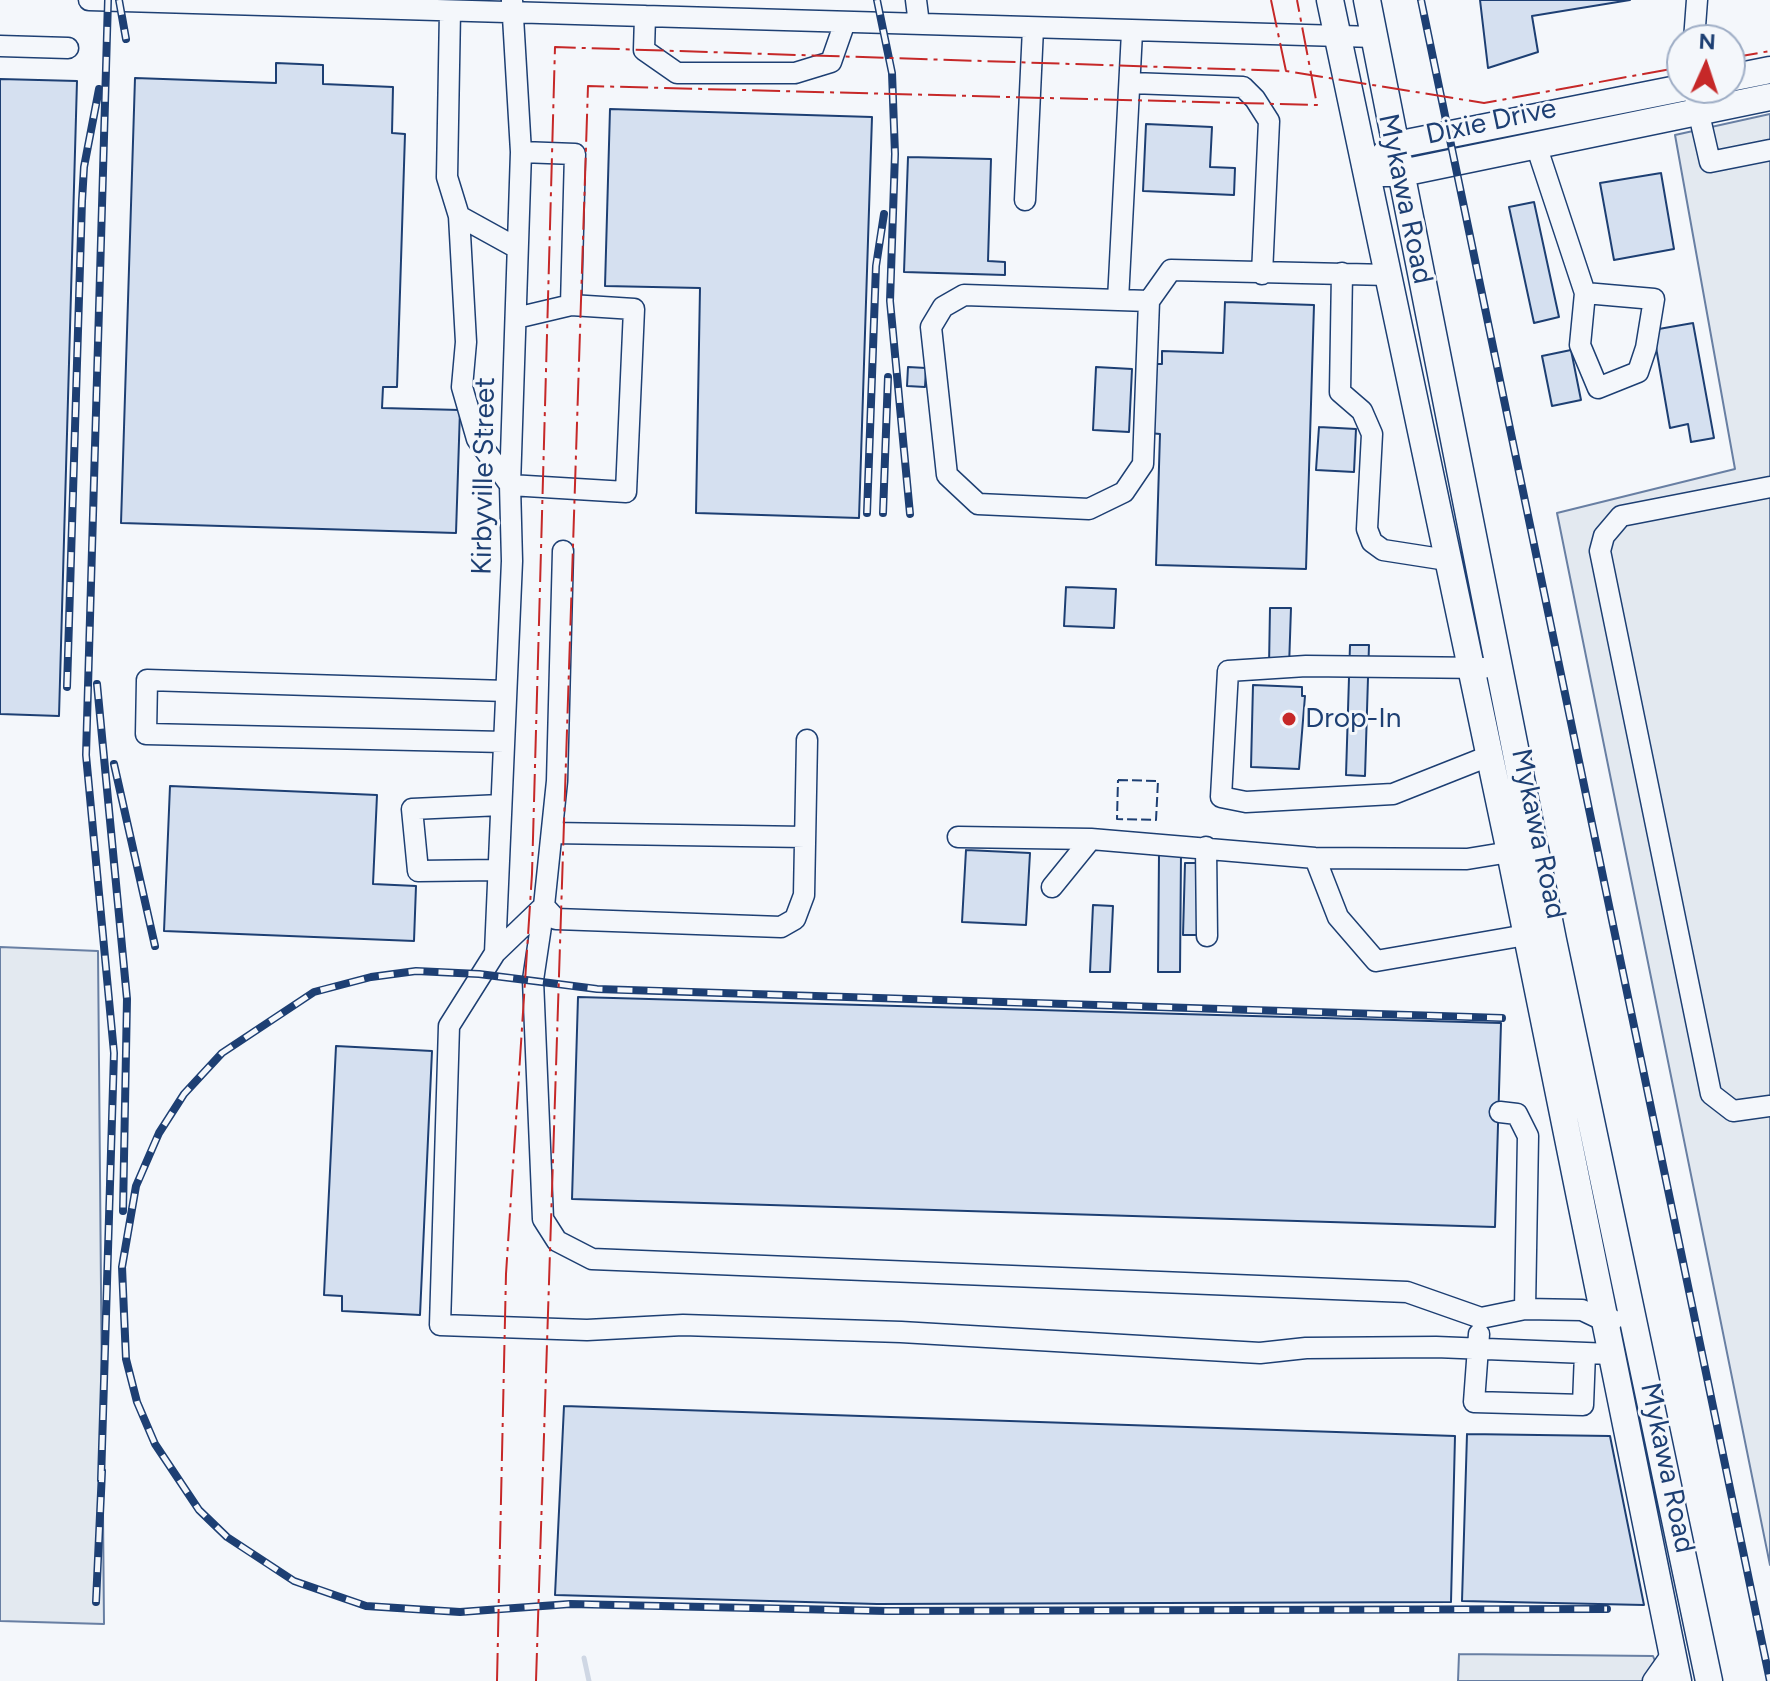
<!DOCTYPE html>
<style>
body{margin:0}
#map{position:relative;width:1770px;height:1681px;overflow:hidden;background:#f4f7fb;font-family:Figtree,sans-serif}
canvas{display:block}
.north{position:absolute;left:1666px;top:24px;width:80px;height:80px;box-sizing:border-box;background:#f4f7fb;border:2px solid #9eadc5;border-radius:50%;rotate:3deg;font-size:22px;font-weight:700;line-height:32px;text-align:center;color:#1d3f73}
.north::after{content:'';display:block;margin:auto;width:28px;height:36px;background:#c62828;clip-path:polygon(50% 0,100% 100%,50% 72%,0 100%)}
</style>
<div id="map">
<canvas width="1770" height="1681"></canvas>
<div class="north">N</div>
</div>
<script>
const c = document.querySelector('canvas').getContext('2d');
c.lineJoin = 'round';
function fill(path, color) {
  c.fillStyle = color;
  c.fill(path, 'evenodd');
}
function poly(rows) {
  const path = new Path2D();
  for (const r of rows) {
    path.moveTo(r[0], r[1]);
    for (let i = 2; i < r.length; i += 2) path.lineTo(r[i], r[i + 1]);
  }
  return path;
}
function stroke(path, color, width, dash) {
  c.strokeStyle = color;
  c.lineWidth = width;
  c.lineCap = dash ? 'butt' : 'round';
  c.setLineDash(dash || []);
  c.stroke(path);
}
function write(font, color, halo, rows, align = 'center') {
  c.font = font + ' Figtree,sans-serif';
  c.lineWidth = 6;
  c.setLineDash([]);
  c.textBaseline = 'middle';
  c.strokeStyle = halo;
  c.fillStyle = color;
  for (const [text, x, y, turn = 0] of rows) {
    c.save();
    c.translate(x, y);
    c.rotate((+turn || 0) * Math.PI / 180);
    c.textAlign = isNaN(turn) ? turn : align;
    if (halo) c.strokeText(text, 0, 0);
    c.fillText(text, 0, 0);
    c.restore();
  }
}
const green = poly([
 [1770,114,1770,1565,1557,513,1735,469,1675,135,1770,114],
 [0,947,98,951,104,1624,0,1621,0,947],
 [1459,1654,1653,1656,1655,1661,1643,1681,1458,1681,1459,1654]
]);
fill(green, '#e3e9f0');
stroke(green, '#687fa3', 2);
stroke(poly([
 [584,1658,589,1681]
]), '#cfd7e4', 5);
const building = poly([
 [1480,0,1630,0,1532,16,1538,52,1488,68,1480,0],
 [276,63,323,65,323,84,393,87,392,133,405,134,397,387,383,387,382,408,460,410,456,533,121,523,135,78,276,83,276,63],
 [0,79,77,81,59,716,0,714,0,79],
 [610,109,872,117,859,518,696,513,700,288,605,286,610,109],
 [1146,124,1212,127,1210,167,1235,168,1234,195,1143,191,1146,124],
 [908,157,991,159,988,261,1005,262,1005,275,904,272,908,157],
 [1661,173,1674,249,1614,260,1600,183,1661,173],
 [1534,202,1559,317,1534,323,1509,207,1534,202],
 [1225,302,1314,305,1306,569,1156,565,1160,434,1149,433,1151,364,1162,364,1162,351,1223,353,1225,302],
 [1693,323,1714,438,1691,442,1688,424,1670,428,1653,330,1693,323],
 [1571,350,1581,400,1552,406,1542,356,1571,350],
 [908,367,926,368,925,387,907,386,908,367],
 [1096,367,1132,369,1129,432,1093,430,1096,367],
 [1319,427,1356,429,1354,472,1316,470,1319,427],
 [1066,587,1116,589,1114,628,1064,626,1066,587],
 [1270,608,1291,608,1289,667,1269,666,1270,608],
 [1350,645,1369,645,1365,776,1346,775,1350,645],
 [1253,685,1302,687,1302,696,1305,696,1299,769,1251,767,1253,685],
 [170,786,377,795,373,884,416,886,414,941,164,931,170,786],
 [966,850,1030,853,1026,925,962,922,966,850],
 [1159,854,1181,854,1180,972,1158,972,1159,854],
 [1185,863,1202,863,1200,935,1183,935,1185,863],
 [1093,905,1113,906,1110,972,1090,972,1093,905],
 [578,997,1501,1023,1495,1227,572,1199,578,997],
 [336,1046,432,1051,420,1315,342,1311,342,1296,324,1295,336,1046],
 [564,1406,1455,1436,1451,1602,877,1604,555,1595,564,1406],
 [1467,1434,1610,1436,1644,1605,1462,1601,1467,1434]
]);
fill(building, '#d5e0f0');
stroke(building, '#1d3f73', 2);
const minor = poly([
 [89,0,1375,37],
 [916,0,919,24],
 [450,11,447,177,459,216,517,248],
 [645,16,644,50,677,73,795,73,831,62,845,22],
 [1694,40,1697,0],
 [0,46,68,48],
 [1131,83,1243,87,1255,99,1269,121,1262,274],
 [1693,88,1710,162,1770,150],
 [1536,145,1585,293],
 [521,152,575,154,571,305],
 [1025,200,1033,28],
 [459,216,466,342,462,387,477,439,510,485,626,492,634,309,571,305,516,318],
 [1342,273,1340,392,1362,411,1372,434,1367,529,1372,542,1383,550,1447,560],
 [1585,293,1654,299,1646,348,1638,372,1598,388,1580,345,1585,293],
 [1118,300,1132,32],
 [1149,301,1143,464,1124,492,1089,509,978,504,947,475,931,327,943,307,964,295,1149,301,1171,270,1389,275],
 [1770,487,1621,516,1604,536,1600,551,1711,1094,1733,1111,1770,1106],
 [563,551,557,781,544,906,495,953,449,1026,440,1325,587,1330,683,1325,901,1332,1260,1353,1306,1348,1436,1347,1611,1354],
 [1484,668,1306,666,1228,671,1221,797,1246,802,1393,794,1489,756],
 [504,742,146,734,147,680,506,691],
 [552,833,805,837],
 [958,837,1091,839,1052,887],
 [1091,839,1315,858,1467,859,1510,852],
 [1206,847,1207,936],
 [1315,858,1338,917,1376,961,1526,935],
 [498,870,418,871,412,809,501,805],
 [544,906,533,980,543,1219,557,1241,592,1259,1407,1292,1481,1318,1525,1309,1582,1310,1603,1320,1613,1320],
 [544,906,556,919,781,927,795,919,804,895,807,740],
 [495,953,512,561,510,485,521,152,512,0],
 [1500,1112,1517,1114,1528,1136,1525,1309],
 [1479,1334,1474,1402,1583,1405,1585,1353],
 [1653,1681,1672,1654]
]);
const major = poly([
 [1330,0,1510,852,1678,1681],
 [1367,0,1553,940,1709,1681],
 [1730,78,1770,70],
 [1385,154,1396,145,1682,88],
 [1385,173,1402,173,1770,97]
]);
stroke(minor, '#1d3f73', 23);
stroke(major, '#1d3f73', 29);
stroke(minor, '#f4f7fb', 20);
stroke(major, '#f4f7fb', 26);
const rail = poly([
 [119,0,126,39],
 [877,0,892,73,895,154,890,301,910,514],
 [1421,0,1770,1681],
 [867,513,876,266,884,214],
 [883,513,888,377],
 [97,684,127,999,123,1211],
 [67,687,82,201,84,167,99,89],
 [114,764,155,946],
 [1502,1018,597,989,479,974,416,971,371,977,314,992,222,1053,184,1094,159,1133,136,1186,122,1267,126,1359,137,1402,155,1444,199,1510,227,1537,294,1581,366,1606,460,1612,570,1604,887,1611,1607,1609],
 [101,1480,114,1053,86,755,108,0],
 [96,1602,102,1471]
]);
stroke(rail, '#1d3f73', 8);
stroke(rail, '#f4f7fb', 5, [15]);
stroke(poly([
 [1118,780,1158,781,1156,820,1117,819,1118,780]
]), '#1d3f73', 2, [10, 4]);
stroke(poly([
 [1271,0,1286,71],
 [1730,58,1770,51],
 [497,1681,506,1274,532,874,555,47,1286,71,1484,103,1682,67],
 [536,1681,588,86,1317,105,1297,0]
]), '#c62828', 2, [28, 6, 4, 6]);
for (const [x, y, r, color] of [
 [1289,719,8,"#c62828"]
]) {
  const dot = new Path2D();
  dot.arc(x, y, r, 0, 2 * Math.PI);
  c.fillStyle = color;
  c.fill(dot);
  stroke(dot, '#f4f7fb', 3);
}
write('28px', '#1d3f73', '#f4f7fb', [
 ["Dixie Drive",1491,122,-12],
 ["Mykawa Road",1405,199,78],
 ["Kirbyville Street",484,476,-89],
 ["Mykawa Road",1538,834,78],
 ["Mykawa Road",1667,1468,78]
]);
write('28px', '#1d3f73', '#f4f7fb', [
 ["Drop-In",1305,719]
], 'left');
</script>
